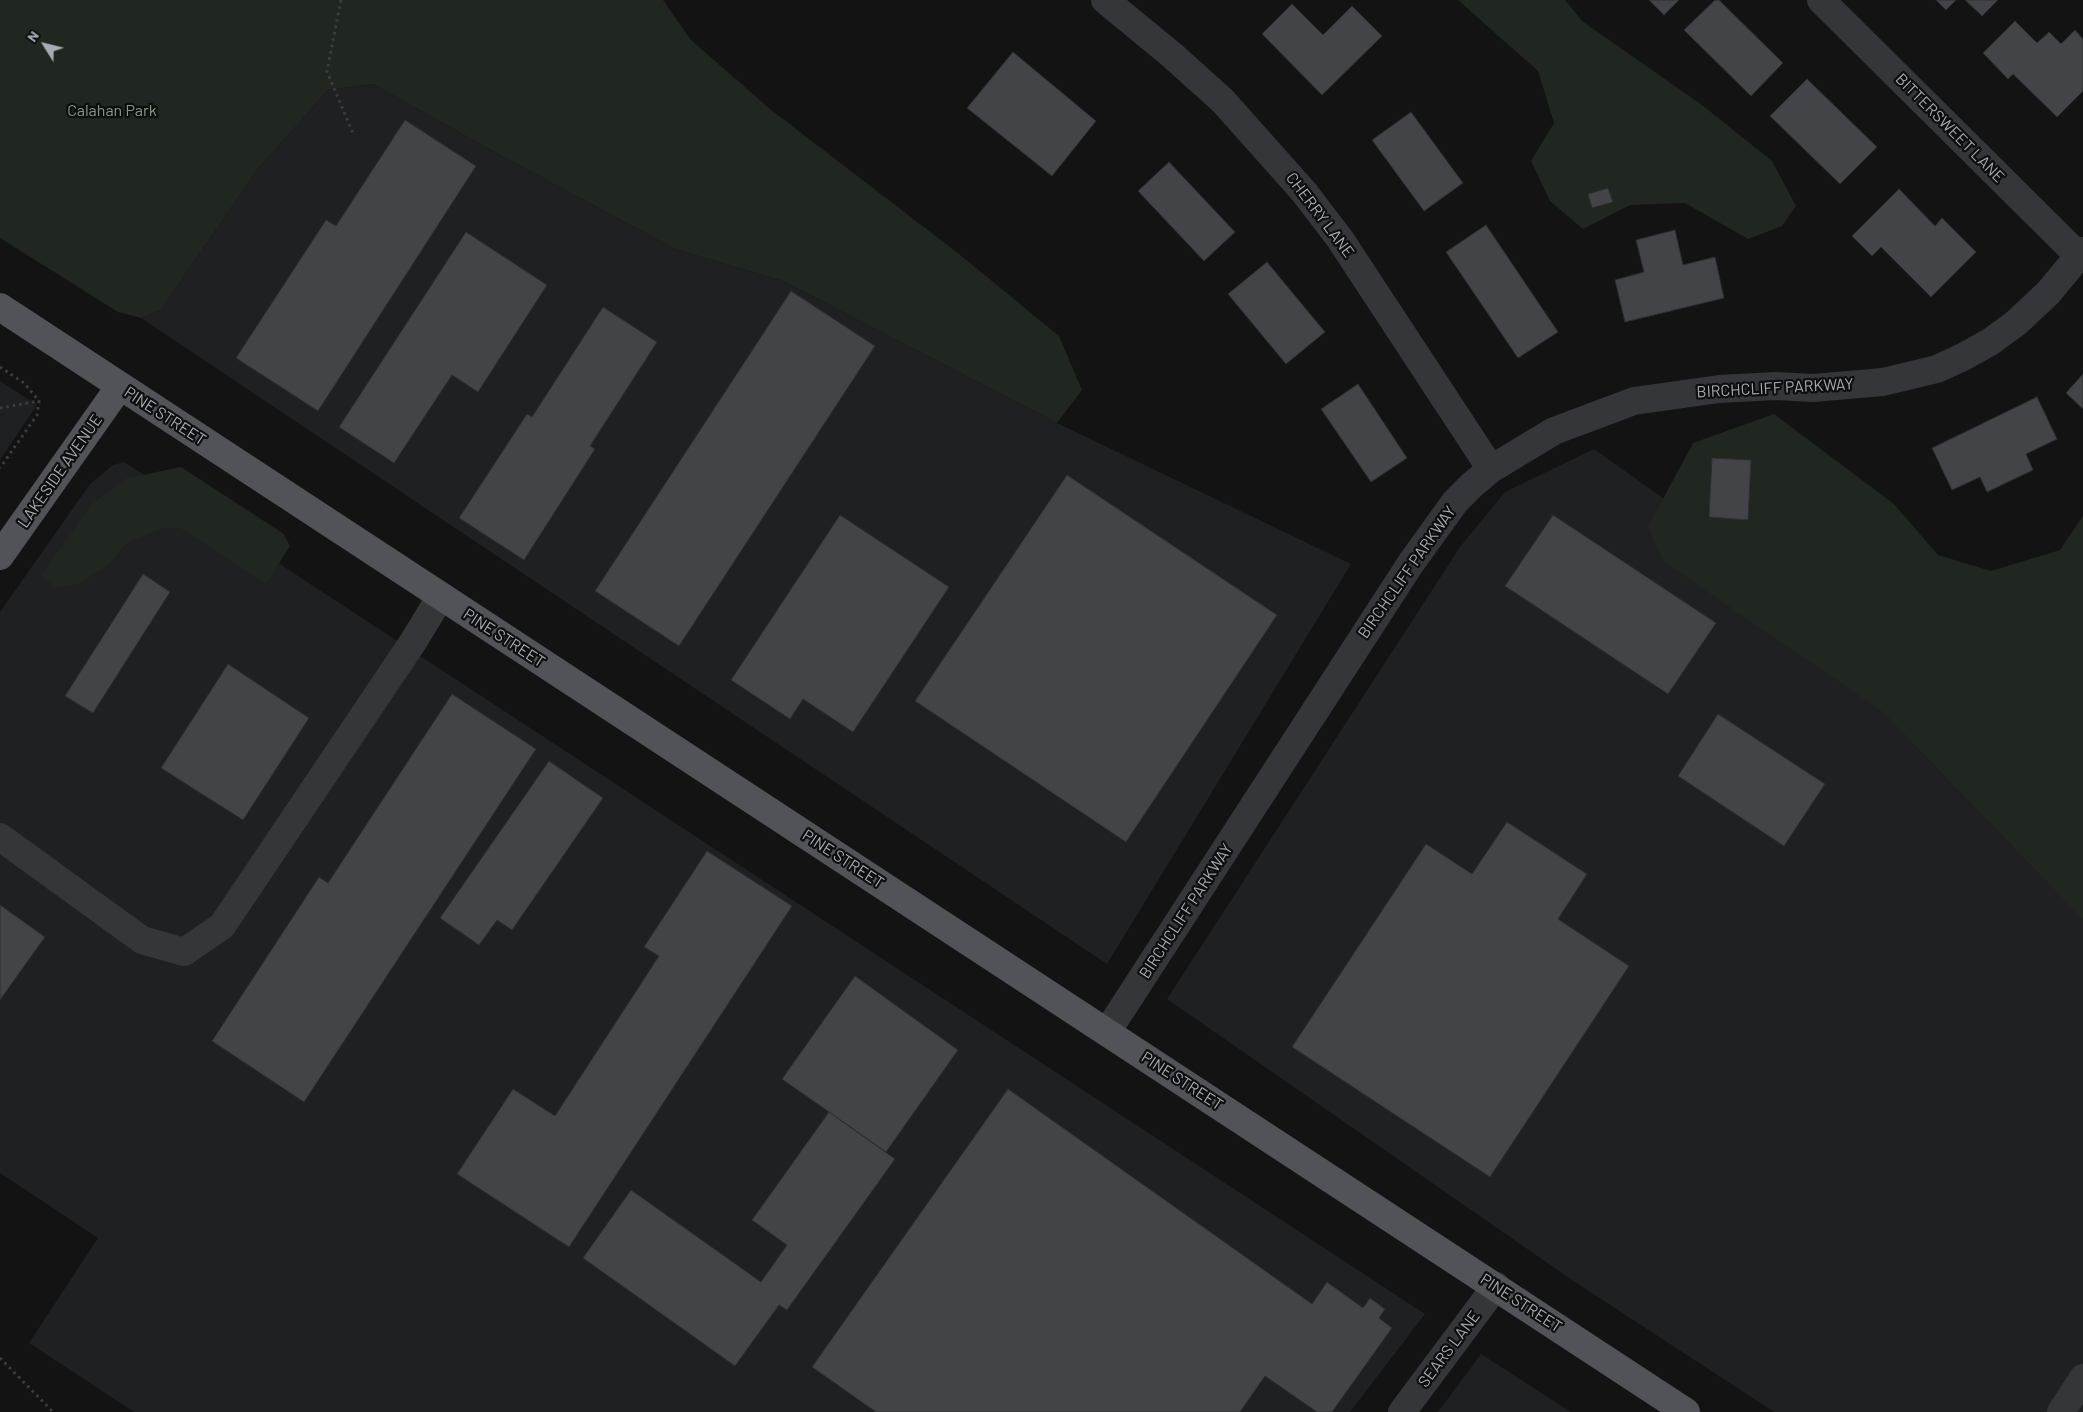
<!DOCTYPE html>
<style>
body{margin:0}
#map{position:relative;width:2083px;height:1412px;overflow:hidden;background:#131314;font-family:Barlow,sans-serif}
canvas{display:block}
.north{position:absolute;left:20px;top:20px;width:50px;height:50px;-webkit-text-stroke:4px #0e0e0f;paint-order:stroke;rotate:306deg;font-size:14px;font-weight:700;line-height:20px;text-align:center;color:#a6acb3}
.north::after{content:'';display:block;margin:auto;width:18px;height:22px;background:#a6acb3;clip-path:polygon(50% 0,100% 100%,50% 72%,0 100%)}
</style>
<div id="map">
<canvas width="2083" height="1412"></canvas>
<div class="north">N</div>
</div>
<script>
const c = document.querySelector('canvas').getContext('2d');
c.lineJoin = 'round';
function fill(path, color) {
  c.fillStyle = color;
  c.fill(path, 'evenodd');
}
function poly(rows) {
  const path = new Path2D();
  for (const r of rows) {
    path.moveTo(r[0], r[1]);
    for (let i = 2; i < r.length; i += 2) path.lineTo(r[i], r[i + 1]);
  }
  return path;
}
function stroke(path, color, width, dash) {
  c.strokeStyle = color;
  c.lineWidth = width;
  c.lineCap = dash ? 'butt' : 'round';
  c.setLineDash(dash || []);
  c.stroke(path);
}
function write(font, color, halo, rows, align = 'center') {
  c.font = font + ' Barlow,sans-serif';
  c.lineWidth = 4.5;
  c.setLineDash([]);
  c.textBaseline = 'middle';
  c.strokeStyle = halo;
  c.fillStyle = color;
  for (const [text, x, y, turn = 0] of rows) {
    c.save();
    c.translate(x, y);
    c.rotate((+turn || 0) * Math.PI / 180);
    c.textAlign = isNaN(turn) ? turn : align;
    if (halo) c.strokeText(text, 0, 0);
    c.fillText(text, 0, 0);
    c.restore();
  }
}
fill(poly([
 [373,84,502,156,675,249,783,281,1057,423,1351,564,1107,964,141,318,161,310,256,171,328,90],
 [0,381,37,405,0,460],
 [1594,449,1952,704,2083,542,2083,1412,1774,1412,1572,1280,1167,999,1460,547,1505,492],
 [124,462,1425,1314,1350,1412,134,1412,29,1343,98,1238,0,1173,0,612,90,484,113,465],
 [1481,1354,1571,1412,1438,1412]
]), '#1f2021');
fill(poly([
 [0,0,663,0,691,40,770,109,959,254,1059,336,1082,390,1057,423,783,281,675,249,502,156,373,84,328,90,256,171,161,310,141,318,118,312,0,238],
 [1458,0,1565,0,1582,21,1702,105,1772,161,1796,206,1782,226,1748,239,1685,203,1630,205,1583,229,1550,201,1531,161,1554,123,1538,71],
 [1774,414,1894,504,1938,555,1991,571,2060,550,2083,516,2083,919,1883,712,1664,562,1648,527,1693,443],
 [181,467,284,534,290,546,266,584,180,528,164,528,128,542,107,566,81,583,57,588,41,576,91,505,127,478]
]), '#202620');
const building = poly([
 [1649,0,1679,0,1664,15,1649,0],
 [1715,0,1719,0,1783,63,1751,96,1684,30,1715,0],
 [1936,0,1956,0,1946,10,1936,0],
 [1965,0,1998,0,1982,16,1965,0],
 [1292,4,1323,35,1352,6,1382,36,1322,95,1262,34,1292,4],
 [2015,21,2037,43,2049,32,2061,44,2075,30,2083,39,2083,91,2057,117,2013,74,2008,79,1983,53,2015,21],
 [1013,52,1096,121,1052,176,967,108,1013,52],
 [1807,79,1877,147,1840,184,1770,116,1807,79],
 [1411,112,1463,183,1424,211,1372,140,1411,112],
 [405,120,476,166,318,411,236,358,326,220,336,226,405,120],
 [1169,162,1235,232,1204,261,1138,191,1169,162],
 [1608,188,1613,202,1592,208,1588,194,1608,188],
 [1899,189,1935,226,1942,218,1976,252,1931,297,1881,247,1872,256,1852,236,1899,189],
 [1486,225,1558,332,1518,358,1446,252,1486,225],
 [1675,230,1683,265,1715,257,1724,298,1625,322,1615,280,1644,272,1636,240,1675,230],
 [466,232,547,285,478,392,452,375,394,463,339,427,466,232],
 [1267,262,1325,332,1286,364,1228,294,1267,262],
 [791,291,875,346,679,646,595,591,791,291],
 [603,307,657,342,590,446,595,449,524,560,459,518,527,414,532,417,603,307],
 [2083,374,2083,409,2066,393,2083,374],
 [1358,384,1407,458,1371,482,1321,409,1358,384],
 [2037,397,2057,439,2026,454,2033,470,1987,492,1980,477,1952,490,1932,448,2037,397],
 [1712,458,1751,460,1748,520,1709,517,1712,458],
 [1067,475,1277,615,1126,842,915,701,1067,475],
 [840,515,949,587,853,732,803,699,790,719,731,680,840,515],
 [1553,515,1716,623,1668,694,1505,586,1553,515],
 [143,574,170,592,93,713,65,696,143,574],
 [228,664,309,718,243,820,161,768,228,664],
 [452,694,536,749,304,1102,212,1041,319,877,328,883,452,694],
 [1718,714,1825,784,1784,846,1678,776,1718,714],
 [549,761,603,798,512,930,497,920,479,945,440,918,549,761],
 [1507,822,1587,874,1558,919,1629,966,1490,1177,1292,1047,1426,844,1472,874,1507,822],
 [707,851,792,906,569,1247,457,1174,513,1089,555,1116,659,956,644,947,707,851],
 [0,905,45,937,0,1000,0,905],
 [855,976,958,1050,886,1152,782,1079,855,976],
 [1008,1089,1312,1304,1327,1282,1363,1308,1370,1298,1385,1309,1379,1318,1392,1328,1332,1412,1317,1412,1265,1376,1240,1412,876,1412,812,1367,1008,1089],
 [829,1112,895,1159,787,1310,779,1305,735,1366,583,1258,631,1190,761,1282,787,1245,752,1220,829,1112]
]);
fill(building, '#424447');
stroke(building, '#2d2e30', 1);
stroke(poly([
 [341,0,327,71,354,136],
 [0,367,24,383,39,401,37,415,0,468],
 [0,408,39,401],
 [0,1358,53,1412]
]), '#3b3d40', 3, [2.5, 4]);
stroke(poly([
 [1105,0,1173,56,1223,101,1304,192,1340,239,1491,469],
 [1821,0,2079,256],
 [0,837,142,940,184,952,222,926,413,642,441,596],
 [1107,1032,1411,563,1455,502,1472,485,1491,469,1554,431,1634,401,1719,389,1776,386,1813,388,1883,382,1937,369,1963,357,1990,342,2016,323,2048,293,2083,251],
 [1402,1412,1496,1286],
 [2061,1412,2083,1378]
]), '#353639', 28);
stroke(poly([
 [0,307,1686,1412],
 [0,556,120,386]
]), '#515358', 28);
write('16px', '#829c7f', '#0e0e0f', [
 ["Calahan Park",112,111]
]);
write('16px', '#a6acb3', '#0e0e0f', [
 ["BITTERSWEET LANE",1950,128,45],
 ["CHERRY LANE",1320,215,53],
 ["BIRCHCLIFF PARKWAY",1775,388,-3],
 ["PINE STREET",165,416,33],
 ["LAKESIDE AVENUE",60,471,-55],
 ["BIRCHCLIFF PARKWAY",1407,572,-55],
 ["PINE STREET",504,638,33],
 ["PINE STREET",843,859,33],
 ["BIRCHCLIFF PARKWAY",1186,911,-57],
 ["PINE STREET",1182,1081,33],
 ["PINE STREET",1521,1303,33],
 ["SEARS LANE",1449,1349,-53]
]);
</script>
